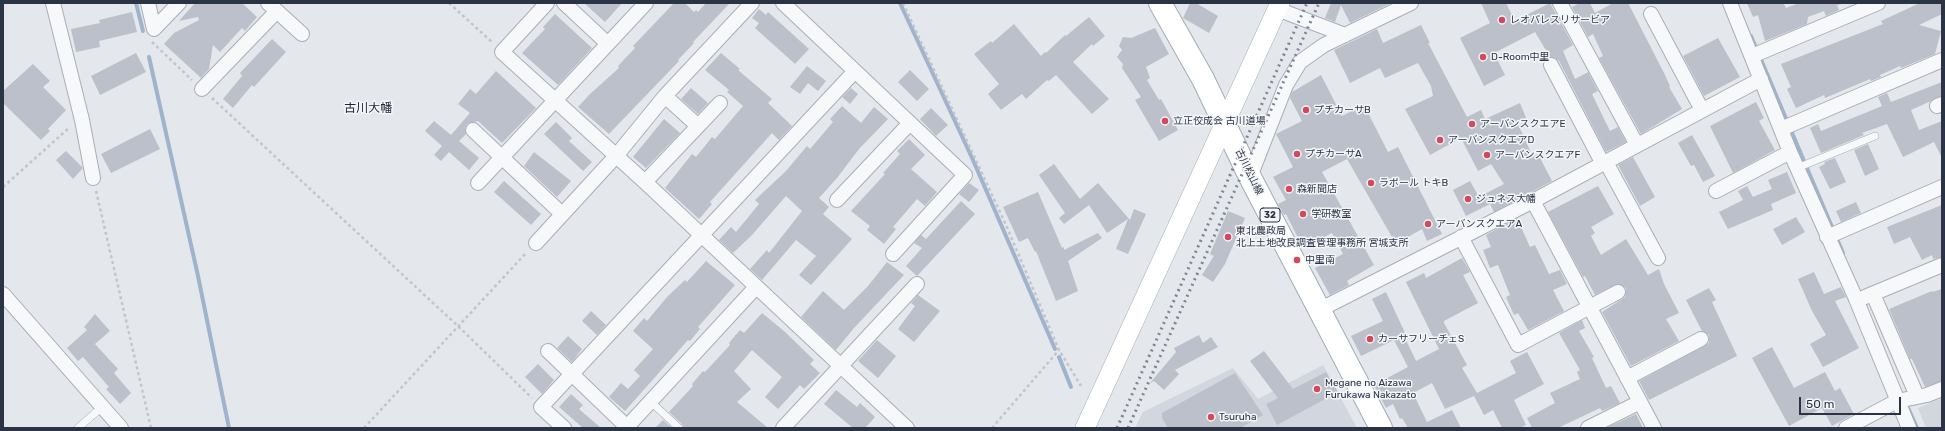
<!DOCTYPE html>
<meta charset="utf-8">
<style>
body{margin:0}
#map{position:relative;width:1945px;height:431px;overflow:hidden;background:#e4e7ec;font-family:Rubik,sans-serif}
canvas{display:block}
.frame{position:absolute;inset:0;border:4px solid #2b3445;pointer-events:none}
.scale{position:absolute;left:1799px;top:397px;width:102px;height:18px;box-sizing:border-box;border:2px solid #2b3445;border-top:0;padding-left:5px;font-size:12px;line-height:14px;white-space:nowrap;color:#2b3445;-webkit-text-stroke:3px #f4f6f9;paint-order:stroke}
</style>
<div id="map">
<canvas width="1945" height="431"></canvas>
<div class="frame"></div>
<div class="scale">50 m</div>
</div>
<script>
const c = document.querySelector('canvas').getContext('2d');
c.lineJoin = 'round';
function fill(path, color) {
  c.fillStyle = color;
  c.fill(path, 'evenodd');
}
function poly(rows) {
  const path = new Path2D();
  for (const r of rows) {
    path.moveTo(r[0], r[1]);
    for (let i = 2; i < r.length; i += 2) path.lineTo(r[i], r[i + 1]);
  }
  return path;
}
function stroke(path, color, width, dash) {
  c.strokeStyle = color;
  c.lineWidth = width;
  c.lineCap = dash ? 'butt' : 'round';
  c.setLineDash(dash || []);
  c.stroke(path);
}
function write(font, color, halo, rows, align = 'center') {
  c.font = font + ' Rubik,"Noto Sans JP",sans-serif';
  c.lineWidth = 3;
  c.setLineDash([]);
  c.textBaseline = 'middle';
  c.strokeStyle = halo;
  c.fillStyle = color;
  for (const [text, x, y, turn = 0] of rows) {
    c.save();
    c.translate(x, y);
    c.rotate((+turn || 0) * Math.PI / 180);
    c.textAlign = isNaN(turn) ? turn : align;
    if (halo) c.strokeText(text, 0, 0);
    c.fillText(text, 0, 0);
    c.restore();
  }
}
fill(poly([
 [1323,365,1357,428,1135,428,1143,412,1233,368,1258,399],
 [1942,398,1942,428,1926,428,1918,408]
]), '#d2d6de');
stroke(poly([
 [136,3,143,31],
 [900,3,973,160,1055,349],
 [1751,36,1843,253],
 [149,57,198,276,229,428],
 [1059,357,1071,387],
 [1906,403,1917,428]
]), '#9fb4cc', 4);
fill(poly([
 [195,3,242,3,257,17,245,31,242,28,220,52,213,45,209,69,201,78,164,44,174,33,199,20,198,17,179,21],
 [584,3,622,3,605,22],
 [674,3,685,3,694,12,696,10,698,12,706,3,730,3,693,42,694,43,678,60,679,61,609,134,578,107,590,94,619,68,618,66,635,48,633,46],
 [1190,3,1196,3,1218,16,1209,33,1183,18],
 [1331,3,1391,3,1350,23,1341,5,1335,22,1325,18],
 [1481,3,1506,3,1515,21,1550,3,1573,45,1563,51,1575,79,1588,72,1598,91,1592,94,1610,131,1618,127,1626,142,1606,152,1559,61,1555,58,1550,57,1535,32,1494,53,1505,75,1484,86,1460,38,1490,23],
 [1580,3,1590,3,1595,13,1613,3,1628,3,1664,73,1670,86,1669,87,1682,109,1641,134,1599,58,1603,56,1593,34,1588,37,1572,7],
 [1747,3,1785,3,1784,4,1786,8,1799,3,1842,4,1837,5,1839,10,1826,16,1824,11,1808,17,1807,24,1765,41,1758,15,1753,17],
 [1920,3,1942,3,1942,14,1919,25,1941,31,1935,54,1901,68,1900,66,1880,75,1881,77,1871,81,1870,79,1825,98,1824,95,1796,108,1787,89,1791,87,1781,64,1883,24,1881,21],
 [759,9,766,15,768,12,809,49,795,64,755,28,759,23,752,18],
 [132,12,137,32,99,41,100,47,76,52,71,29,100,23,99,20],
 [555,14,592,48,558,85,522,53,545,29,543,27],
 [1089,17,1105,36,1093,46,1092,44,1073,62,1109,99,1092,114,1056,75,1049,81,1047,80,1026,99,1022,94,1001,110,988,94,999,84,974,54,991,41,992,43,1014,24,1041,56,1045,52,1046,53,1065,35,1066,36],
 [1421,25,1430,43,1428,43,1467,117,1481,110,1485,119,1520,103,1526,118,1517,122,1533,157,1538,154,1552,181,1494,212,1490,204,1466,216,1453,190,1470,181,1479,197,1504,184,1491,164,1478,171,1461,138,1430,155,1405,109,1433,96,1431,86,1418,63,1385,78,1380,68,1350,83,1334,50,1377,29,1383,43],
 [1155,28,1169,54,1146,67,1150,78,1147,80,1159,100,1161,99,1178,130,1159,141,1135,100,1141,97,1122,68,1123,64,1117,57,1122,50,1119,46,1123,37,1131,38],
 [1718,38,1740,77,1704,96,1683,56],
 [272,39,286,52,254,87,252,85,233,108,223,99,242,76,240,73],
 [136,53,146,72,100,95,91,76],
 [721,53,740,69,738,70,772,99,768,103,792,126,779,140,772,133,710,202,712,204,699,219,665,188,692,154,696,157,712,137,715,139,743,106,727,92,729,90,705,70],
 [33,64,50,81,43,87,66,110,48,129,50,131,41,140,3,103,3,91],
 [807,66,826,81,818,91,808,83,800,94,790,87],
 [910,70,929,89,917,101,898,82],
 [496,71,536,108,502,143,478,121,467,124,465,128,466,134,459,141,479,158,469,170,449,152,441,161,434,155,442,146,425,131,434,121,451,135,470,113,458,104,470,89,476,94],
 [1321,75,1342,116,1364,105,1388,152,1398,147,1442,234,1427,241,1422,229,1396,244,1347,159,1322,172,1374,265,1350,279,1347,281,1349,285,1330,295,1315,268,1343,254,1332,233,1303,248,1286,214,1284,215,1278,204,1286,200,1273,177,1293,167,1276,134,1302,121,1290,98,1292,92],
 [1942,82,1942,96,1911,110,1919,130,1942,121,1942,158,1934,142,1903,157,1887,124,1862,133,1864,135,1821,153,1810,128,1818,124,1821,131,1882,106,1878,97,1887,93,1891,102],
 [691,88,708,103,698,114,681,99],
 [851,88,858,94,850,104,842,97],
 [1756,102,1764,118,1759,121,1775,150,1733,173,1710,126],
 [842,106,861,123,874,107,888,119,859,149,837,178,819,198,829,207,823,214,852,239,811,285,799,275,816,256,796,240,762,280,750,269,767,250,769,253,802,211,786,196,752,235,733,253,719,240,731,227,736,232,759,204,755,200,786,171,807,146,810,149,833,122,830,119],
 [931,108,948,125,936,136,920,119],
 [664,119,680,133,646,168,633,157],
 [556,122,572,138,569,141,592,162,583,171,544,134],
 [150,129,160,149,111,173,101,154],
 [1692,135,1715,176,1703,182,1694,165,1691,166,1678,143],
 [909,139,925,155,911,169,937,192,925,206,917,199,893,227,896,229,884,244,867,230,870,226,851,211,885,174,883,173,900,154,897,151],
 [1868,144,1879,169,1865,176,1854,150],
 [66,151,83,168,73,179,56,160],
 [534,152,571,181,557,197,524,166],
 [1633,157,1655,197,1640,206,1618,165],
 [1835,158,1846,182,1830,189,1819,167,1825,164,1824,162],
 [1054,164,1080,199,1098,183,1130,220,1134,209,1146,214,1128,254,1116,249,1128,219,1107,233,1089,205,1064,224,1059,218,1065,213,1039,175],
 [1787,172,1796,193,1771,204,1773,210,1728,229,1719,212,1743,200,1738,191,1747,186,1753,197,1772,189,1768,180],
 [504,181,541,214,531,225,494,192],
 [969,183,979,190,969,202,959,194],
 [1598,186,1614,214,1591,227,1595,233,1591,236,1601,255,1626,239,1648,275,1659,269,1664,284,1679,313,1666,319,1679,341,1631,366,1602,312,1625,297,1626,288,1618,284,1595,295,1585,276,1583,277,1548,212],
 [1038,192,1062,248,1064,247,1064,250,1098,233,1102,238,1068,261,1078,291,1056,301,1036,251,1035,252,1028,238,1019,242,1003,207],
 [961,201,975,214,917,276,906,266,922,248,914,243,921,235,926,239],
 [1856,202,1861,213,1841,222,1836,211],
 [1942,205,1942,257,1933,259,1932,255,1922,260,1910,237,1894,244,1887,227],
 [1228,211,1245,218,1225,264,1213,282,1202,275,1214,256,1210,254],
 [1796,217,1805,232,1782,245,1773,229],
 [1517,218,1530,247,1535,245,1549,274,1560,270,1567,284,1553,290,1564,311,1528,330,1518,313,1514,315,1506,297,1510,295,1498,265,1490,268,1483,250,1491,247,1486,235],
 [1462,258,1470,272,1463,275,1478,303,1444,321,1444,323,1467,365,1462,368,1477,393,1516,373,1510,361,1527,352,1544,384,1514,400,1526,425,1520,428,1502,428,1493,410,1484,415,1474,396,1445,409,1432,383,1413,393,1427,422,1452,410,1461,428,1408,428,1402,418,1400,419,1393,404,1386,408,1374,385,1408,367,1394,340,1361,356,1351,336,1383,321,1372,299,1386,292,1406,335,1404,336,1416,361,1439,349,1406,282,1424,273,1426,278],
 [706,261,735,285,698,327,700,329,690,341,688,340,625,411,609,397,621,383,628,389,640,376,634,370,653,349,633,331,644,318,647,321,667,297,685,280,687,282],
 [887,262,904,275,854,328,836,350,801,317,823,291,844,310,868,286],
 [1814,272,1824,294,1841,287,1846,297,1835,301,1859,348,1823,367,1810,344,1826,335,1812,311,1798,279],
 [1709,288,1716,300,1712,302,1737,356,1649,400,1639,381,1709,343,1709,335,1702,331,1686,300],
 [1942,289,1942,381,1925,387,1912,359,1910,359,1889,309,1932,291,1932,292],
 [918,295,940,311,914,342,898,329,915,306,911,303],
 [591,311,606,325,597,335,582,321],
 [762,313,784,331,814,360,810,364,820,373,804,389,800,385,778,409,765,397,782,377,752,350,734,371,751,389,737,402,768,428,684,428,682,424,669,412,693,386,692,384,703,371,705,372,730,345,729,343,740,330,744,333],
 [95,314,110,331,95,344,118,369,114,373,131,393,120,404,106,389,109,387,83,357,78,361,67,348,87,330,84,327],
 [1582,320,1585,328,1579,331,1594,357,1592,358,1606,388,1611,386,1620,403,1602,411,1600,408,1558,428,1532,428,1527,418,1555,403,1550,393,1580,379,1577,372,1580,370,1559,333],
 [1199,335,1203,343,1211,337,1218,347,1175,370,1179,374,1164,390,1154,381,1150,383,1176,352,1174,348],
 [568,336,582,349,572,362,557,348],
 [877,340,896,356,878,378,858,361],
 [1772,347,1794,388,1825,372,1835,391,1840,388,1854,414,1832,426,1822,408,1789,426,1752,358],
 [1264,351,1293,389,1326,372,1338,392,1277,425,1266,404,1278,398,1250,361],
 [538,364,554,380,542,394,525,377],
 [1235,373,1263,415,1240,428,1168,428,1162,418,1162,413],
 [836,390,857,407,860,403,875,417,865,428,853,428,824,404],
 [571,394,583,405,579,409,601,428,583,428,559,407],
 [1636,414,1643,428,1607,428,1610,426],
 [663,420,672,428,655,428]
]), '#bbc0ca');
const lane = poly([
 [1797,168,1875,136],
 [650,401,679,428],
 [78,428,102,407]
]);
const street = poly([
 [53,3,82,120,93,178],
 [148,3,154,29,179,3],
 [268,3,302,34],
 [547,3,502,52,645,182,907,428],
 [564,3,608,44],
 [783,3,965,175,893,254],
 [1560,3,1637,145],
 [1730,3,1790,152,1856,299,1909,428],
 [1277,9,1345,35],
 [1651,14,1702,110],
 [1752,56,1878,3],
 [1551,65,1603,164],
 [202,89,277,11],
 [665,96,698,126],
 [1937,106,1942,104],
 [1781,129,1942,60],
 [473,130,562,214],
 [1606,162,1658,258],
 [1250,177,1286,85,1300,62,1324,45,1411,3],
 [645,182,720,103],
 [478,183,646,3],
 [1716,191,1790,152],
 [837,200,910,123],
 [1533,201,1654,428],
 [1461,237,1518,345,1618,292],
 [1827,237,1942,187],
 [536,243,616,156,665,96,752,3],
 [3,294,121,428],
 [1873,294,1917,396],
 [1865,297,1942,265],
 [1319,310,1533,201,1761,79],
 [548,351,627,427],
 [1627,378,1701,339],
 [564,428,541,407,855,71],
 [626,428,756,287],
 [783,428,917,284],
 [1588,428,1640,402],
 [1846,428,1897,401,1927,395,1942,389]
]);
const secondary = poly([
 [1085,428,1280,3]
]);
const primary = poly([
 [1160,3,1203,79,1250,177,1381,428]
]);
stroke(lane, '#a9aeb7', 8);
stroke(street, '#a9aeb7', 16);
stroke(secondary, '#a9aeb7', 20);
stroke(primary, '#a3abb8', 24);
stroke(poly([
 [449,3,493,43],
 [903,3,1006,225,1059,350,1081,386],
 [152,42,192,80],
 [212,98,459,327,532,398],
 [3,187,70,127],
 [96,191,151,428],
 [364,428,527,252],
 [992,428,1059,350]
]), '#c2c5cb', 2.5, [3, 3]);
stroke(lane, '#f7f8fa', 7);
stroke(street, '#f7f8fa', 14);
stroke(secondary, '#fff', 19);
stroke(primary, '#fff', 22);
stroke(poly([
 [1117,428,1307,3],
 [1128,428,1319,3]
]), '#7d8696', 3, [2, 4]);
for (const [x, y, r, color] of [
 [1502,20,4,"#d1495b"],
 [1483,57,4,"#d1495b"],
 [1306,110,4,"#d1495b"],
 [1165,121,4,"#d1495b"],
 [1472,124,4,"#d1495b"],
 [1440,140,4,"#d1495b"],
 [1297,154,4,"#d1495b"],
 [1487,155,4,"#d1495b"],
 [1371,183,4,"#d1495b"],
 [1289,189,4,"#d1495b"],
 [1468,199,4,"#d1495b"],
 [1303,214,4,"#d1495b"],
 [1428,224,4,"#d1495b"],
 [1228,237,4,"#d1495b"],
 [1297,260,4,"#d1495b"],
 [1370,339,4,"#d1495b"],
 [1317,389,4,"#d1495b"],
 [1211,417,4,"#d1495b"]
]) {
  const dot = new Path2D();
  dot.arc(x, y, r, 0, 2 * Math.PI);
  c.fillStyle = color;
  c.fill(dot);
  stroke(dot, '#f4f6f9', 1.5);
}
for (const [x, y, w] of [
 [1270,215,20]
]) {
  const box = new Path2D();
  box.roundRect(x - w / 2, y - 7, w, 14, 3);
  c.fillStyle = '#f4f6f9';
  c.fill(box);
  stroke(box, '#2b3445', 1);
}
write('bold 9px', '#2b3445', null, [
 ["32",1270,215]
]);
write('10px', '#2b3445', '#f4f6f9', [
 ["レオパレスリサービア",1510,20],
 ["D-Room中里",1491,57],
 ["プチカーサB",1314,110],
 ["立正佼成会 古川道場",1173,121],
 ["アーバンスクエアE",1480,124],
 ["アーバンスクエアD",1448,140],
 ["プチカーサA",1305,154],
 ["アーバンスクエアF",1495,155],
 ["ラポール トキB",1379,183],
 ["森新聞店",1297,189],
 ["ジュネス大幡",1476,199],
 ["学研教室",1311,214],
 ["アーバンスクエアA",1436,224],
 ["東北農政局",1236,231],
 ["北上土地改良調査管理事務所 宮城支所",1236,243],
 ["中里南",1305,260],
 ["カーサフリーチェS",1378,339],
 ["Megane no Aizawa",1325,383],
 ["Furukawa Nakazato",1325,395],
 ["Tsuruha",1219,417]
], 'left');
write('10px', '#2b3445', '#f4f6f9', [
 ["古川松山線",1249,172,64]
]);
write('12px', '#1d2536', '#f4f6f9', [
 ["古川大幡",368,109]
]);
</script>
